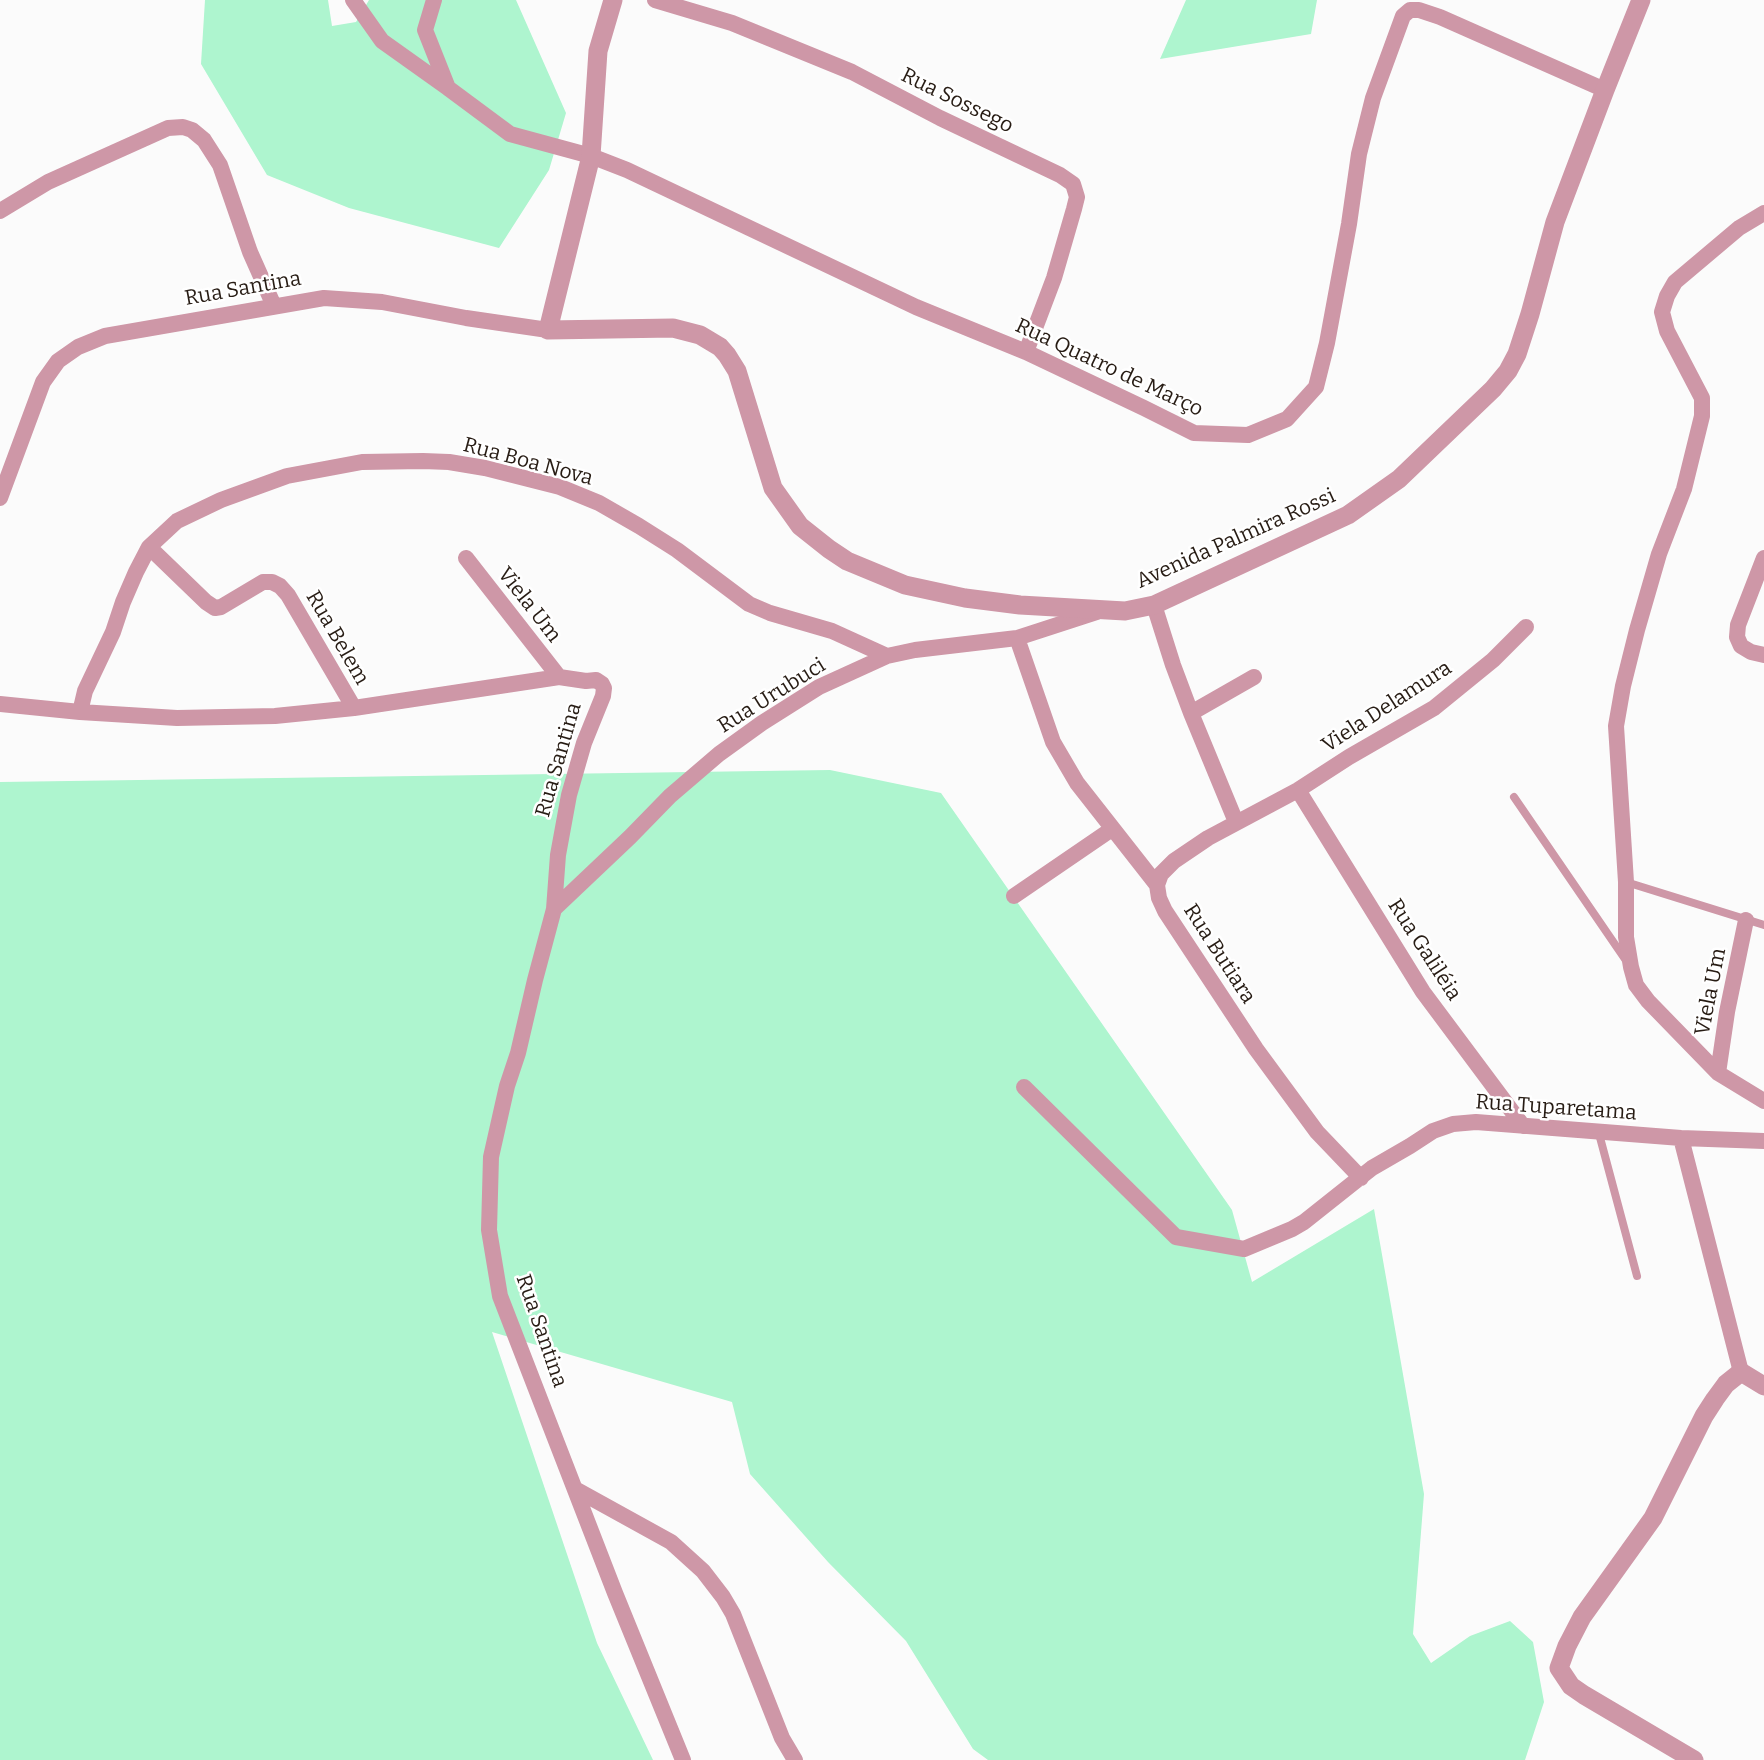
<!DOCTYPE html>
<meta charset="utf-8">
<style>
body{margin:0}
canvas{display:block;background:#fbfbfb}
</style>
<canvas width="1764" height="1760"></canvas>
<script>
const c = document.querySelector('canvas').getContext('2d');
c.lineJoin = 'round';
function fill(path, color) {
  c.fillStyle = color;
  c.fill(path, 'evenodd');
}
function poly(rows) {
  const path = new Path2D();
  for (const r of rows) {
    path.moveTo(r[0], r[1]);
    for (let i = 2; i < r.length; i += 2) path.lineTo(r[i], r[i + 1]);
  }
  return path;
}
function stroke(path, color, width, dash) {
  c.strokeStyle = color;
  c.lineWidth = width;
  c.lineCap = dash ? 'butt' : 'round';
  c.setLineDash(dash || []);
  c.stroke(path);
}
function write(font, color, halo, rows, align = 'center') {
  c.font = font + ' Bitter,serif';
  c.lineWidth = 5;
  c.setLineDash([]);
  c.textBaseline = 'middle';
  c.strokeStyle = halo;
  c.fillStyle = color;
  for (const [text, x, y, turn = 0] of rows) {
    c.save();
    c.translate(x, y);
    c.rotate((+turn || 0) * Math.PI / 180);
    c.textAlign = isNaN(turn) ? turn : align;
    if (halo) c.strokeText(text, 0, 0);
    c.fillText(text, 0, 0);
    c.restore();
  }
}
fill(poly([
 [205,0,328,0,332,26,356,22,369,0,516,0,566,113,549,170,499,248,349,208,267,175,201,64],
 [1186,0,1317,0,1311,34,1160,59],
 [830,770,941,793,1232,1210,1252,1282,1374,1209,1424,1494,1413,1634,1431,1663,1470,1636,1510,1621,1533,1642,1544,1702,1525,1760,988,1760,973,1749,906,1641,828,1562,750,1474,732,1402,492,1332,597,1643,653,1760,0,1760,0,782]
]), '#aef5cf');
stroke(poly([
 [1514,797,1625,959],
 [1626,882,1764,925],
 [1598,1130,1637,1276]
]), '#ce97a7', 8);
stroke(poly([
 [353,0,382,41,448,88],
 [434,0,425,30,448,88,510,134,591,156,627,170,916,307,1026,352,1144,408,1194,433,1248,435,1287,419,1316,387,1327,343,1349,224,1359,154,1373,98,1403,16,1410,10,1419,10,1440,17,1605,90],
 [655,0,732,23,852,72,940,118,1060,175,1073,184,1077,197,1074,209,1054,278,1026,352],
 [0,211,48,182,168,128,183,127,192,130,204,140,220,165,250,252,274,306],
 [1764,213,1739,228,1675,282,1667,296,1662,312,1667,331,1702,398,1702,416,1684,489,1659,554,1637,630,1623,686,1616,726,1626,882,1626,937,1631,967,1636,985,1648,1001,1718,1073,1764,1101],
 [0,498,43,382,58,361,78,347,105,336,324,298,382,302,466,318,548,330],
 [149,547,206,602,215,608,221,607,263,582,272,582,280,586,288,595,354,708],
 [466,558,559,677],
 [1764,558,1738,625,1737,637,1741,646,1751,652,1764,655],
 [1154,605,1173,665,1191,713,1236,822],
 [1017,638,1053,742,1077,783,1157,885],
 [0,704,80,712,177,718,275,716,354,708,559,677,586,681,596,680,602,684,604,688,603,696,584,743,569,795,558,855,554,909,535,980,518,1053,507,1086,491,1157,489,1230,500,1296,615,1593,683,1760],
 [80,712,85,691,113,632,123,602,136,572,149,547,177,521,221,500,287,476,362,462,423,461,449,462,485,468,560,487,599,503,639,526,677,550,749,604,770,613,832,631,887,656],
 [1191,713,1254,677],
 [1298,790,1423,992,1523,1126],
 [1014,896,1112,829],
 [554,909,630,837,670,796,719,754,762,723,819,687,887,656,915,650,1017,638,1097,612],
 [1718,1073,1727,1012,1746,920],
 [1024,1087,1176,1237,1244,1249,1292,1229,1304,1222,1372,1168,1410,1146,1433,1131,1453,1124,1476,1122,1681,1138,1764,1141],
 [1681,1138,1741,1372],
 [1361,1178,1317,1132,1256,1049,1165,911,1159,898,1157,885,1161,874,1174,861,1208,838,1298,790,1349,757,1434,708,1493,660,1526,627],
 [575,1489,671,1542,703,1571,723,1597,733,1614,782,1738,795,1760]
]), '#ce97a7', 16);
stroke(poly([
 [613,0,598,51,591,156,548,330,673,328,700,335,720,347,727,355,737,371,773,488,800,526,829,549,847,561,905,585,965,598,1020,605,1125,611,1154,605,1348,515,1399,479,1493,389,1508,371,1517,354,1530,314,1555,222,1605,90,1641,0],
 [1694,1760,1584,1695,1571,1686,1559,1668,1567,1646,1582,1617,1653,1518,1704,1416,1715,1399,1726,1384,1741,1372,1764,1386]
]), '#ce97a7', 19);
write('21px', '#271c14', '#fff', [
 ["Rua Sossego",957,101,26],
 ["Rua Santina",243,289,-10],
 ["Rua Quatro de Março",1109,368,25],
 ["Rua Boa Nova",528,462,15],
 ["Avenida Palmira Rossi",1236,539,-24],
 ["Viela Um",529,605,52],
 ["Rua Belem",337,638,60],
 ["Rua Urubuci",772,696,-32],
 ["Viela Delamura",1387,707,-33],
 ["Rua Santina",559,760,-74],
 ["Rua Galiléia",1424,950,57],
 ["Rua Butiara",1219,954,57],
 ["Viela Um",1711,992,-79],
 ["Rua Tuparetama",1556,1108,4],
 ["Rua Santina",541,1331,71]
]);
</script>
